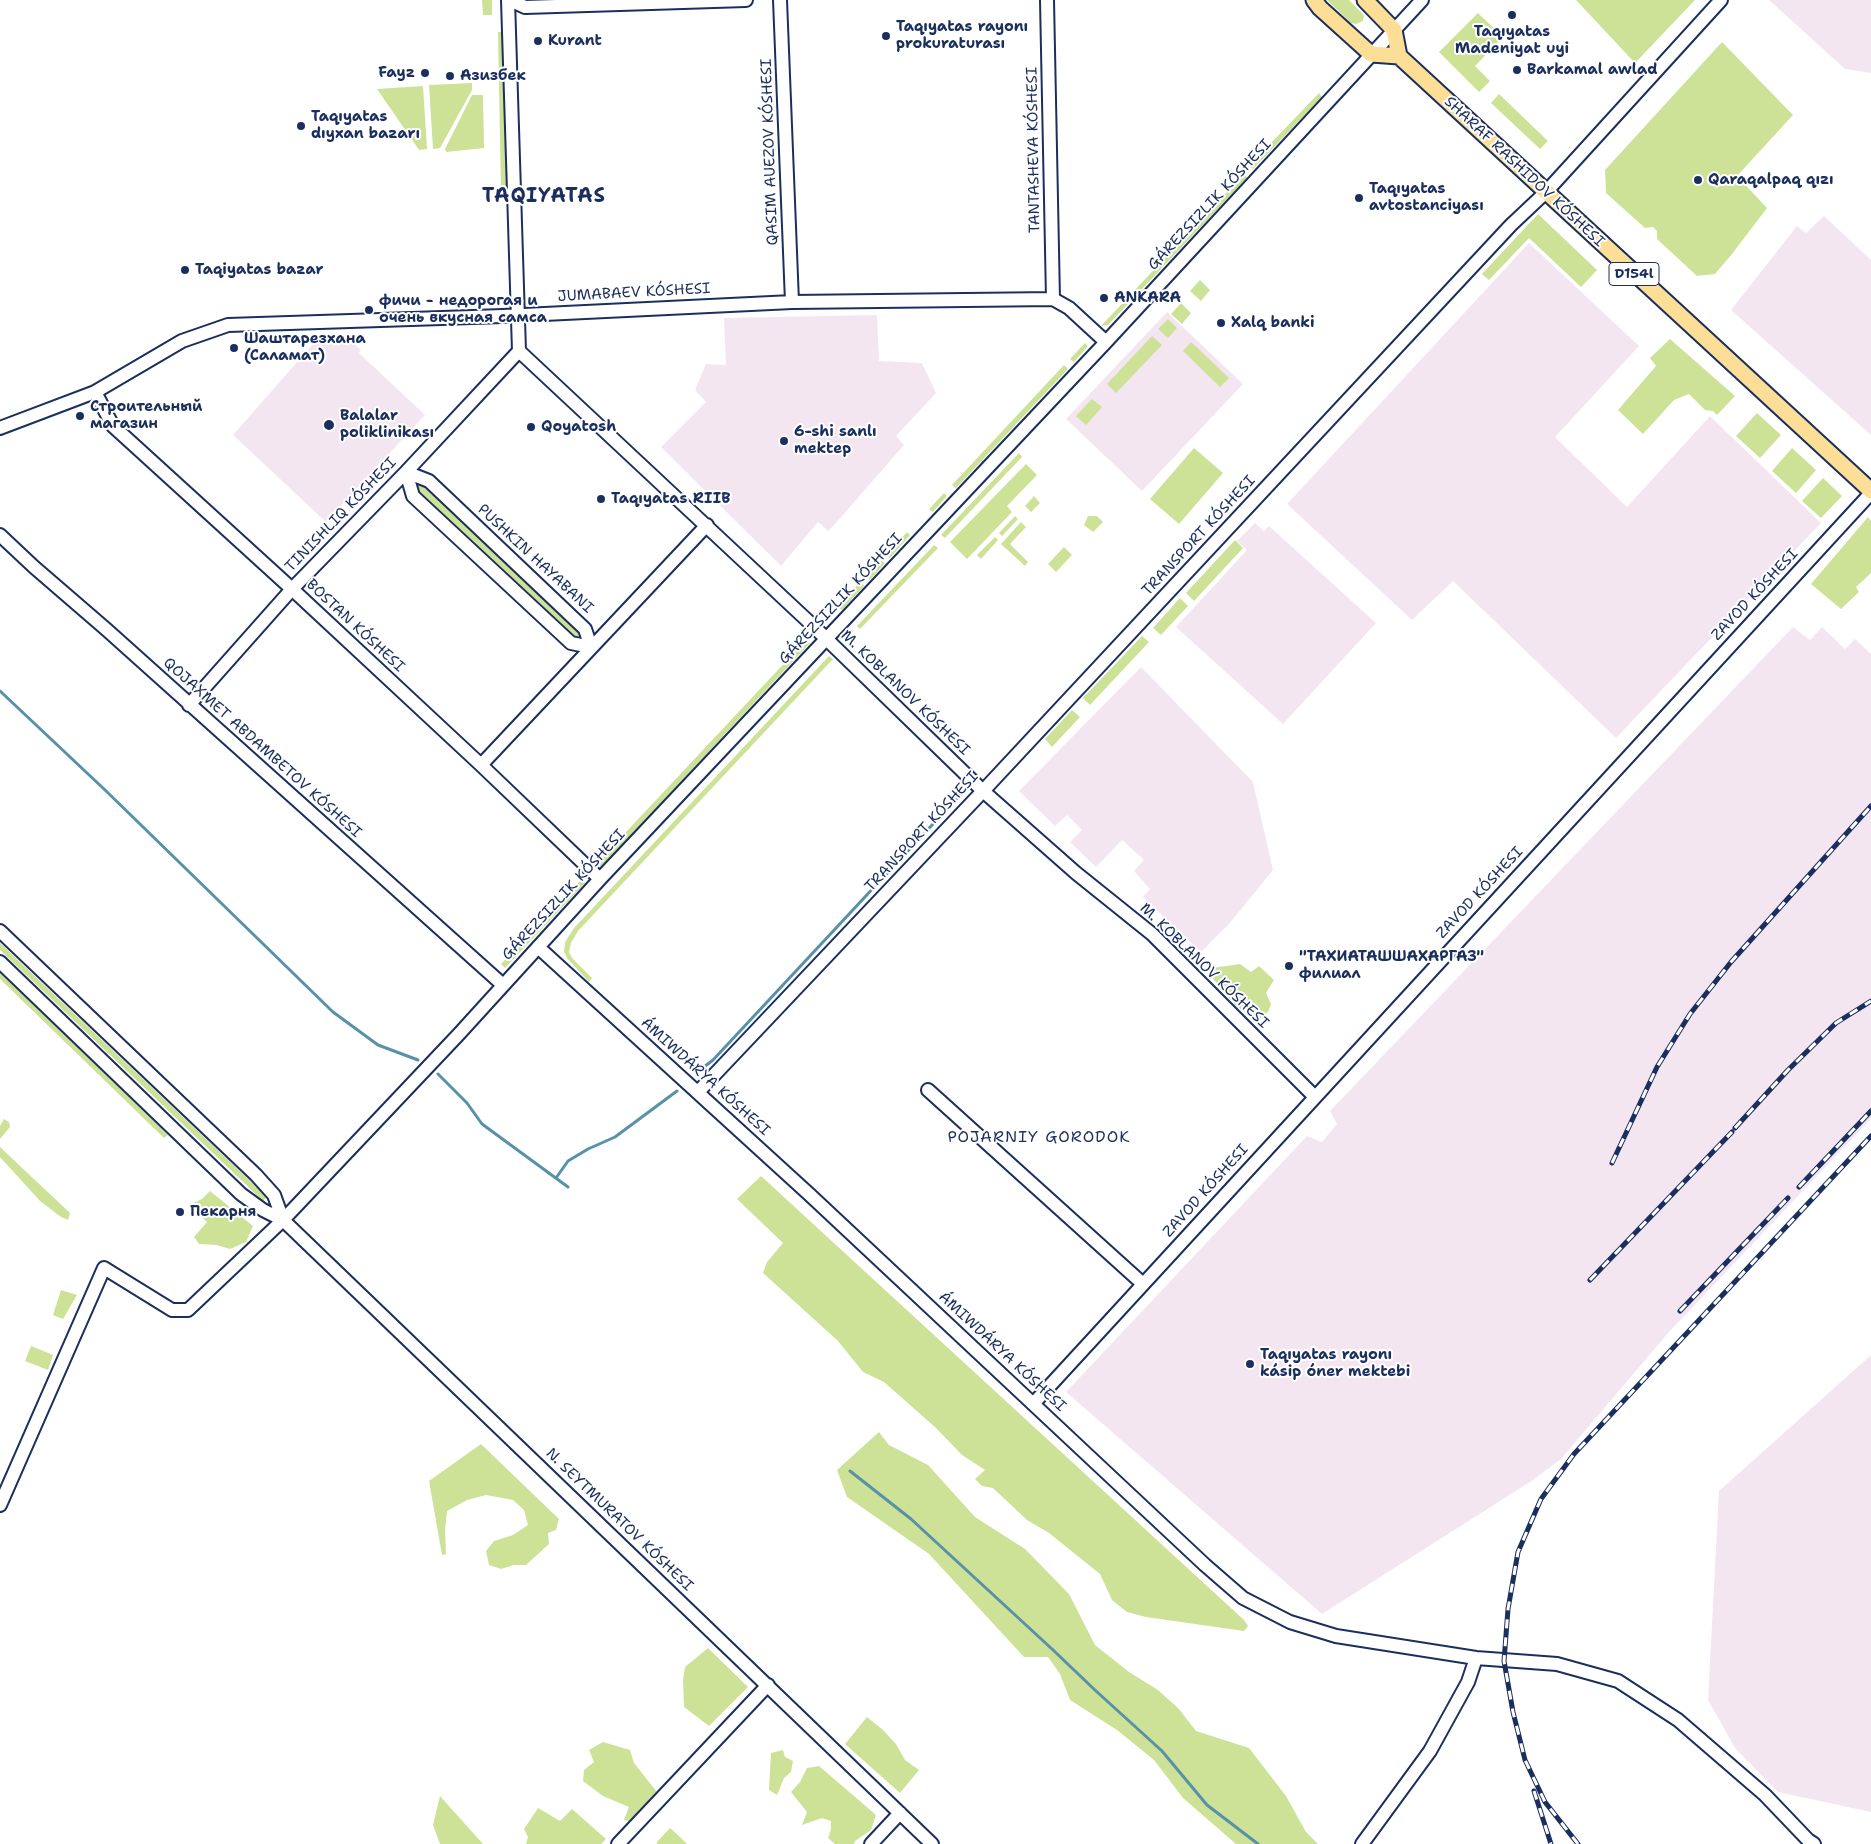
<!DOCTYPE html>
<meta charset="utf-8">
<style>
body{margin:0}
canvas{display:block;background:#fff}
</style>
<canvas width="1871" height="1844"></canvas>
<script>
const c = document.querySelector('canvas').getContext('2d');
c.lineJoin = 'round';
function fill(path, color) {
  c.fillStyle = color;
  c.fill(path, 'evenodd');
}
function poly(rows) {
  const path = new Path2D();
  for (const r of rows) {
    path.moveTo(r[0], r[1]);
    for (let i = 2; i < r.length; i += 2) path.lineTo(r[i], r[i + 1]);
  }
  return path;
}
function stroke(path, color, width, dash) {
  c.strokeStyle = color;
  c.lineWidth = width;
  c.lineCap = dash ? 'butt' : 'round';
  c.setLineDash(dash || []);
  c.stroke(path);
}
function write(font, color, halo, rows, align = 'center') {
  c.font = font + ' "Shantell Sans",sans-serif';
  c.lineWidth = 4;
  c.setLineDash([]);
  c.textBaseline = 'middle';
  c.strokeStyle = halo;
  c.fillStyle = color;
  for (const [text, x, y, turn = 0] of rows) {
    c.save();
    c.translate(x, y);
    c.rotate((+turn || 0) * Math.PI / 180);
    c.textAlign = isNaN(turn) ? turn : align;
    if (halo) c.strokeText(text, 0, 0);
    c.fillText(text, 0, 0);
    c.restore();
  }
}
fill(poly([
 [1769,0,1871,0,1871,73,1845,69],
 [1824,216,1871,260,1871,435,1731,310,1797,226,1806,233],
 [1529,243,1639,346,1555,437,1627,507,1710,416,1821,523,1616,738,1453,581,1412,620,1287,504],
 [1167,312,1243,384,1142,491,1066,419],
 [877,315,879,361,922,363,936,393,896,436,904,445,835,524,828,531,818,522,781,566,661,447,706,402,695,390,706,364,726,365,724,318],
 [349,339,361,350,359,353,425,415,326,522,233,435,313,344],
 [1255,523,1264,531,1269,526,1376,623,1283,724,1176,627,1247,550,1237,541],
 [1793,627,1810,640,1822,627,1845,649,1855,639,1871,654,1871,1119,1669,1332,1561,1459,1530,1482,1322,1614,1066,1392,1307,1136,1322,1142,1337,1124,1330,1111],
 [1141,667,1253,782,1273,870,1229,924,1201,952,1143,897,1150,889,1134,871,1144,860,1122,840,1096,867,1070,842,1082,830,1067,815,1055,826,1019,791],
 [1871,1355,1871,1812,1778,1792,1735,1748,1708,1700,1719,1491]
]), '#f3e6f1');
fill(poly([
 [482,0,492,0,492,15,483,15],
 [1327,0,1349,0,1362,13,1364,16,1363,21,1356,24,1351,23],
 [1576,0,1695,0,1635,63],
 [1478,13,1503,37,1475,66,1490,81,1479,92,1439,52],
 [498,32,504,32,507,193,501,193],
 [1722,42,1793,115,1737,176,1767,208,1732,254,1715,274,1697,276,1657,239,1657,231,1653,227,1645,228,1606,193,1605,170],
 [472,83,472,90,440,148,433,149,429,85],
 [423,86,427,149,419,150,377,89],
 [1319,93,1322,97,1253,169,1249,166],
 [1499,94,1548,141,1540,149,1491,103],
 [472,95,483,95,484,148,446,152,445,149],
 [1244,174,1247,178,1108,325,1101,326],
 [1538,214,1597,270,1581,287,1529,238,1489,280,1482,274],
 [1200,280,1210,290,1201,301,1190,291],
 [1181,303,1191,313,1182,324,1171,314],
 [1168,319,1177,328,1168,338,1158,329],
 [1152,336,1162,345,1116,393,1107,384],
 [1670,339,1735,396,1717,415,1713,411,1705,410,1689,394,1674,400,1643,434,1618,410,1656,366,1650,358],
 [1191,342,1229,378,1220,387,1183,351],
 [1085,343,1088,346,1074,362,1070,359],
 [1064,365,1068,369,956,488,952,485],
 [1092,399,1102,407,1086,425,1076,416],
 [1757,413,1781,435,1760,458,1736,436],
 [1194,448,1223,473,1179,524,1150,499],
 [1792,448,1816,470,1796,493,1772,471],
 [1019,453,1022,457,945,538,941,535],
 [1026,464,1037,475,1007,506,1012,512,967,559,950,542],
 [1823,478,1842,496,1821,518,1802,501],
 [423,484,579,629,579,636,573,637,416,491,417,485],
 [944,493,947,496,933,512,929,509],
 [1034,496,1040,503,1031,512,1025,506],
 [1015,516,1018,519,1002,536,999,533],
 [1088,516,1097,516,1103,522,1093,532,1084,525],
 [1868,517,1871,521,1871,573,1856,587,1859,592,1841,609,1811,584],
 [1021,522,1026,527,1010,544,1028,562,1025,566,1001,544],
 [907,532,910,535,890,558,887,554],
 [995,537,998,540,981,559,977,555],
 [1235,540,1243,548,1194,601,1186,593],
 [934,545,938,548,860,629,857,626],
 [1064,547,1072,555,1056,572,1048,564],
 [881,560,885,563,870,580,867,576],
 [860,582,864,586,842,610,838,607],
 [1180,598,1188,606,1161,635,1153,628],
 [1142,636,1149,642,1090,705,1083,698],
 [806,640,810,643,601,867,597,863],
 [829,656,833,659,578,931,571,943,569,952,572,958,592,978,589,982,567,958,564,952,565,942,574,928],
 [1072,710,1080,717,1052,747,1045,739],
 [581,880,585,883,505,968,501,964],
 [0,943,267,1197,263,1201,0,950],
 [1240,964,1251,972,1259,966,1274,980,1266,993,1271,1004,1268,1012,1259,1019,1250,1016,1235,1005,1205,969],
 [0,972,168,1135,164,1138,0,979],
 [4,1119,9,1122,10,1127,0,1139,0,1126],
 [0,1147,70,1213,68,1220,61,1217,40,1201,0,1157],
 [761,1176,1244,1620,1248,1626,1244,1631,1146,1617,1127,1612,1112,1600,1100,1574,1049,1533,1027,1520,993,1488,982,1486,975,1479,985,1470,962,1455,936,1428,884,1382,863,1372,838,1341,763,1273,767,1262,783,1243,737,1199],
 [210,1191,253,1226,246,1242,230,1249,217,1245,199,1244,194,1237,207,1222,189,1205,202,1199],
 [61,1290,77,1295,63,1319,53,1315],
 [31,1346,53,1355,48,1370,25,1361],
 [879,1432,889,1445,928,1465,975,1517,1025,1549,1069,1594,1095,1645,1129,1672,1158,1690,1179,1709,1196,1731,1249,1748,1286,1796,1306,1832,1318,1844,1236,1844,1183,1798,1154,1760,1117,1730,1070,1700,1060,1674,1048,1657,1024,1657,929,1554,847,1497,837,1470],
 [481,1444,559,1519,556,1530,548,1533,549,1544,526,1565,514,1565,501,1569,489,1565,486,1551,494,1541,513,1535,528,1525,524,1510,513,1500,486,1495,467,1500,447,1511,445,1530,446,1554,442,1555,429,1481],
 [708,1648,748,1687,709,1726,684,1707,683,1680,685,1667],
 [867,1717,882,1729,896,1744,905,1760,919,1770,900,1793,845,1744],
 [603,1742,630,1750,634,1763,657,1792,629,1821,624,1820,629,1807,603,1796,583,1781,584,1770,594,1762,589,1750],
 [783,1750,785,1757,793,1761,791,1772,784,1778,777,1795,769,1790,771,1753],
 [819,1766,876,1815,871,1830,855,1841,854,1844,835,1844,828,1838,831,1829,831,1821,822,1818,802,1825,807,1812,791,1792,800,1782,807,1768],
 [440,1796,483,1844,440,1844,433,1825],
 [538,1808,560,1821,572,1809,606,1839,601,1844,526,1844,528,1837,524,1829],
 [670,1828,679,1836,687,1844,657,1844,657,1842]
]), '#cde297');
stroke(poly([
 [0,691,104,789,333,1012,378,1045,418,1060],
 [700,1070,713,1060,960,795],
 [438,1074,467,1103,482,1124,568,1187],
 [556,1178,568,1161,588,1149,615,1137,677,1091],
 [850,1471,911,1519,1052,1649,1096,1691,1162,1751,1207,1805,1258,1844]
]), '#5891a8', 3);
const minor = poly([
 [508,0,519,351],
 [510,0,525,7,746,0],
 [780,0,792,302],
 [1047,0,1053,299],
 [1053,299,1069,308,1106,342],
 [519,351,809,622,983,791,1076,873,1152,934,1314,1096],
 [95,392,113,426,292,589,481,765,600,879],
 [0,428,95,392,182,341,228,325,503,316,792,302,1053,299],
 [406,472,429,481,585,629,591,647,571,643,413,496,406,472],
 [0,535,34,567,107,630,503,985],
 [189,705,292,589,406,472,519,351],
 [481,765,707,525],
 [0,931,256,1175,274,1195,283,1220],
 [538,947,810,1195,1205,1565,1243,1598,1290,1622,1336,1636,1476,1658,1557,1664,1618,1681,1678,1720,1765,1795,1808,1840,1814,1844],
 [0,962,241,1194,263,1210,283,1220,932,1844],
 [928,1090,1143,1284],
 [698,1092,983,791,1511,225,1546,192,1721,0],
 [1033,1404,1871,493],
 [0,1505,104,1268,172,1310,188,1310,283,1220,459,1034,600,879,1106,342,1422,0],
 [618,1844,768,1685],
 [871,1844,900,1813],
 [1362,1844,1430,1751,1468,1682,1476,1658]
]);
const major = poly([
 [1314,0,1320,8,1371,54,1399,56],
 [1365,0,1394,30,1399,56],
 [1399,56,1871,491]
]);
stroke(minor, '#1b2f5e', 16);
stroke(major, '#1b2f5e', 19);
stroke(minor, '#fff', 12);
stroke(major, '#fcde96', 15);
const rail = poly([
 [1735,1128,1788,1070,1836,1023,1871,1001],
 [1612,1163,1657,1067,1690,1014,1731,962,1871,806],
 [1799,1187,1871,1111],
 [1590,1280,1732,1132],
 [1680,1311,1788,1198],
 [1534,1791,1551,1844],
 [1578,1844,1545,1802,1525,1760,1513,1712,1504,1661,1508,1609,1518,1552,1541,1499,1574,1454,1871,1136]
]);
stroke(rail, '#1b2f5e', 5);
stroke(rail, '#fff', 3, [9]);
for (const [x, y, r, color] of [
 [1512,15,5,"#1b2f5e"],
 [886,36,5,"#1b2f5e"],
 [538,41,5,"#1b2f5e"],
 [1517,70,5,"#1b2f5e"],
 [425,73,5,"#1b2f5e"],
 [450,76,5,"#1b2f5e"],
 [301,126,5,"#1b2f5e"],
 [1698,180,5,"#1b2f5e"],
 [1359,198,5,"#1b2f5e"],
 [185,270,5,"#1b2f5e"],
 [1104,298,5,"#1b2f5e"],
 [369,310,5,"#1b2f5e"],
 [1221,323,5,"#1b2f5e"],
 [234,348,5,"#1b2f5e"],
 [80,416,5,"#1b2f5e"],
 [329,425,6,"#1b2f5e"],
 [531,427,5,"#1b2f5e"],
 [784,441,5,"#1b2f5e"],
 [601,499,5,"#1b2f5e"],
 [1289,966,5,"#1b2f5e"],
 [180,1212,5,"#1b2f5e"],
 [1250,1364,5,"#1b2f5e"]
]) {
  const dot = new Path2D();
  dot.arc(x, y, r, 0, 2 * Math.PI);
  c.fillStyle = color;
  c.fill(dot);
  stroke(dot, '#fff', 2);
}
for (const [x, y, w] of [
 [1634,274,50]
]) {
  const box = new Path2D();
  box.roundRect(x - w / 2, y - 11.5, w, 23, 4);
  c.fillStyle = '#fff';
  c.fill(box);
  stroke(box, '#1b2f5e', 1);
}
write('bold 14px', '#1b2f5e', null, [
 ["D154l",1634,274]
]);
write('bold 15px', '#1b2f5e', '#fff', [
 ["Taqıyatas rayonı",896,27],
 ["prokuraturası",896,44],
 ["Taqıyatas",1512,32,"center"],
 ["Madeniyat uyi",1512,49,"center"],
 ["Kurant",548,41],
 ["Barkamal awlad",1527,70],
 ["Fayz",415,73,"right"],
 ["Азизбек",460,76],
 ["Taqıyatas",311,117],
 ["dıyxan bazarı",311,134],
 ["Qaraqalpaq qızı",1708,180],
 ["Taqıyatas",1369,189],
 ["avtostanciyası",1369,206],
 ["Taqiyatas bazar",195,270],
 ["ANKARA",1114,298],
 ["фичи - недорогая и",379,301],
 ["очень вкусная самса",379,318],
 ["Xalq banki",1231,323],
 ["Шаштарезхана",244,339],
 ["(Саламат)",244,356],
 ["Строительный",90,407],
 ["магазин",90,424],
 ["Balalar",340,416],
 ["poliklinikası",340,433],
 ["Qoyatosh",541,427],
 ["6-shi sanlı",794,432],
 ["mektep",794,449],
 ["Taqıyatas RIIB",611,499],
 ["\"ТАХИАТАШШАХАРГАЗ\"",1299,957],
 ["филиал",1299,974],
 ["Пекарня",190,1212],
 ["Taqıyatas rayonı",1260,1355],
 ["kásip óner mektebi",1260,1372]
], 'left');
write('15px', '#1b2f5e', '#fff', [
 ["TANTASHEVA KÓSHESI",1034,150,-91],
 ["QASIM AUEZOV KÓSHESI",770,152,-92],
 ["SHARAF RASHIDOV KÓSHESI",1524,172,43],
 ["GÁREZSIZLIK KÓSHESI",1210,205,-47],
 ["JUMABAEV KÓSHESI",634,293,-3],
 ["TINISHLIQ KÓSHESI",341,515,-46],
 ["TRANSPORT KÓSHESI",1199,536,-47],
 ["PUSHKIN HAYABANI",535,559,43],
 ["ZAVOD KÓSHESI",1755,595,-47],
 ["GÁREZSIZLIK KÓSHESI",841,599,-47],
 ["BOSTAN KÓSHESI",355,626,43],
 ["M. KOBLANOV KÓSHESI",905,693,44],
 ["QOJAXMET ABDAMBETOV KÓSHESI",262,748,42],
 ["TRANSPORT KÓSHESI",922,832,-47],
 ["ZAVOD KÓSHESI",1480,893,-47],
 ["GÁREZSIZLIK KÓSHESI",564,895,-47],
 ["M. KOBLANOV KÓSHESI",1204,966,44],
 ["ÁMIWDÁRYA KÓSHESI",705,1077,42],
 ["ZAVOD KÓSHESI",1206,1191,-48],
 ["ÁMIWDÁRYA KÓSHESI",1002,1352,43],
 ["N. SEYTMURATOV KÓSHESI",619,1520,44]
]);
c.letterSpacing = '1px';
write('16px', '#1b2f5e', '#fff', [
 ["POJARNIY GORODOK",1039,1138]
]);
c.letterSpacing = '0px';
c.letterSpacing = '1px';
write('bold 20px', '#1b2f5e', '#fff', [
 ["TAQIYATAS",544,197]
]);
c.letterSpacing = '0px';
</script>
